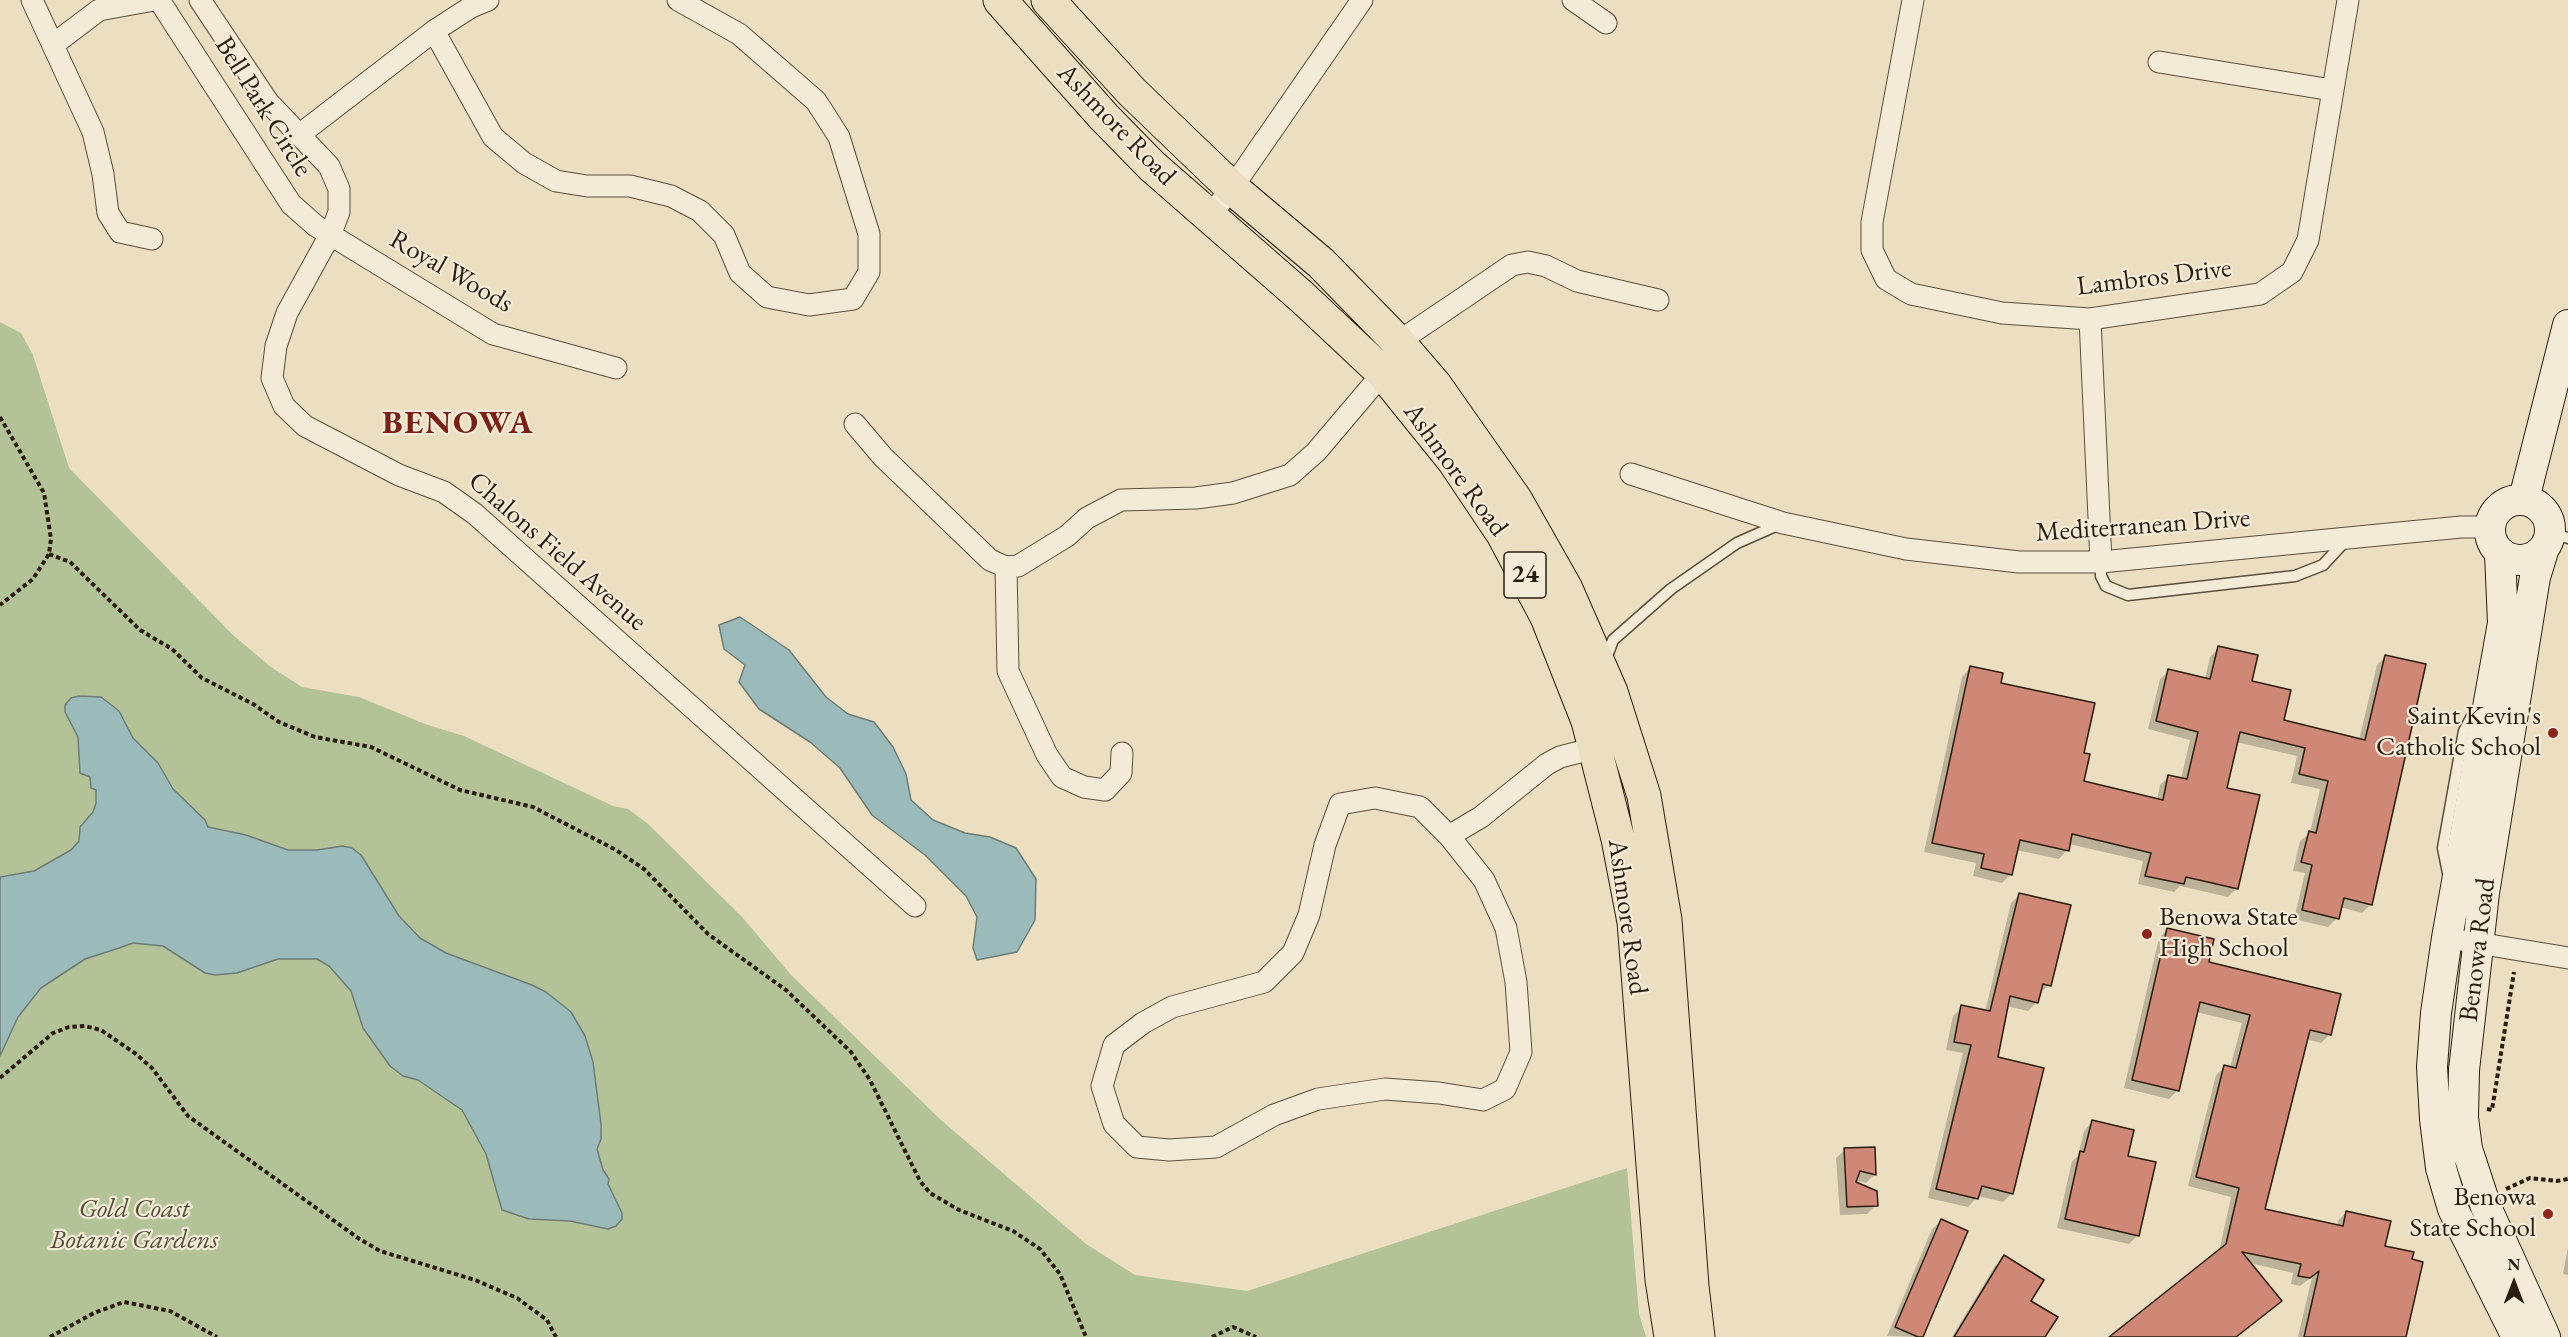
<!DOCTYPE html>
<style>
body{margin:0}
#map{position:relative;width:2568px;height:1337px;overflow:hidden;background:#ecdfc1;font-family:"EB Garamond",serif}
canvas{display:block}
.north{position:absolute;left:2484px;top:1253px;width:60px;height:60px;-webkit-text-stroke:4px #f3ead7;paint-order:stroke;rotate:0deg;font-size:16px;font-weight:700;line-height:24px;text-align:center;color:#2a1d10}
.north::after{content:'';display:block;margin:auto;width:21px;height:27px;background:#2a1d10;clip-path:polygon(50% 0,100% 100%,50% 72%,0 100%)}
</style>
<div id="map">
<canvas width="2568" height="1337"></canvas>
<div class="north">N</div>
</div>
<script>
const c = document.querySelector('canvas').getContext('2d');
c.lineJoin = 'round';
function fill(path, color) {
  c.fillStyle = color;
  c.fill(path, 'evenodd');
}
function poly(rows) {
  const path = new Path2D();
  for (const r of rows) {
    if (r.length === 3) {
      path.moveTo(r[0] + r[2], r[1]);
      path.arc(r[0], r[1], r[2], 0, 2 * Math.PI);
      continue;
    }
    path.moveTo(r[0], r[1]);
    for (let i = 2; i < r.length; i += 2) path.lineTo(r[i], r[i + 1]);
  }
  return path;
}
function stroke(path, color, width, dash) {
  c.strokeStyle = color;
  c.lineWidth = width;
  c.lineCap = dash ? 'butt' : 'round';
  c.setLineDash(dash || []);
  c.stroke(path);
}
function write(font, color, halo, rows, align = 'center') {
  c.font = font + ' "EB Garamond",serif';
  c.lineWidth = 4.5;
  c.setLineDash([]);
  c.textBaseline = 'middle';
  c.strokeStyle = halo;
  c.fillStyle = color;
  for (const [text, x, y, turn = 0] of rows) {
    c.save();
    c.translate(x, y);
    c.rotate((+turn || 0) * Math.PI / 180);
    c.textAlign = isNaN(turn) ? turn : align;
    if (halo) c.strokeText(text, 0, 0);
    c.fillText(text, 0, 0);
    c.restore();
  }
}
fill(poly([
 [0,322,21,333,33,355,69,468,233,635,271,667,302,687,359,697,425,724,464,736,613,806,628,809,647,823,743,918,791,975,942,1121,1086,1244,1135,1275,1247,1291,1627,1168,1639,1314,1646,1337,0,1337]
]), '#b3c397');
const water = poly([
 [740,617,789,650,826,697,848,714,874,722,893,747,906,774,911,800,933,820,965,833,990,837,1016,848,1036,879,1035,920,1017,952,977,960,973,948,977,917,966,896,925,855,872,815,840,768,810,742,759,709,739,682,745,665,724,649,719,625,740,617],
 [79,696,101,697,119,711,133,738,158,763,173,789,205,820,208,827,246,835,288,850,317,850,343,846,352,848,361,855,399,916,420,938,446,953,532,985,546,992,571,1012,585,1036,593,1062,601,1124,601,1139,597,1149,603,1170,609,1179,608,1184,622,1213,622,1219,616,1226,608,1229,570,1221,529,1219,502,1210,486,1154,462,1110,418,1080,403,1076,390,1066,363,1028,351,991,329,966,317,959,278,959,237,973,215,975,205,973,163,946,133,943,119,948,85,959,41,988,18,1017,0,1056,0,877,34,871,71,850,79,841,80,827,93,812,96,803,96,790,91,788,90,777,80,773,78,737,65,712,65,705,71,698,79,696]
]);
fill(water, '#9bbbbb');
stroke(water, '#6e7c77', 1.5);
fill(poly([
 [2219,648,2282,722,2359,740,2377,665,2385,657,2371,904,2362,913,2340,907,2337,918,2328,927,2294,919,2305,873,2293,871,2300,841,2310,833,2320,789,2291,783,2297,756,2236,742,2225,789,2237,888,2228,897,2180,886,2174,892,2138,884,2143,861,2069,844,2067,850,2059,859,2016,850,2011,874,2002,883,1973,876,1976,863,1924,852,1962,677,1970,668,1999,684,2082,755,2082,782,2157,800,2160,785,2169,776,2181,779,2190,740,2148,729,2160,679,2169,671,2205,679,2210,657],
 [2020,894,2050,985,2039,993,2037,1002,2028,1011,2006,1006,1996,1058,2012,1193,2003,1202,1978,1196,1968,1207,1928,1198,1963,1053,1946,1050,1953,1016,1962,1007,1985,1012,2011,903],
 [2168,929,2207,963,2330,1034,2321,1043,2306,1039,2263,1210,2337,1226,2338,1221,2346,1212,2383,1247,2404,1337,2298,1337,2312,1277,2300,1286,2291,1284,2293,1273,2250,1263,2271,1310,2236,1337,2112,1337,2219,1252,2231,1197,2188,1186,2216,1075,2225,1067,2230,1068,2242,1023,2196,1012,2178,1090,2169,1099,2124,1088,2159,938],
 [2092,1122,2126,1157,2138,1235,2129,1244,2057,1228,2072,1161,2078,1156,2084,1131],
 [1845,1150,1875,1174,1866,1183,1856,1180,1855,1183,1876,1205,1867,1214,1840,1215,1836,1158],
 [1941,1221,1921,1337,1887,1336,1932,1229],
 [2568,1247,2568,1275,2563,1274],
 [2004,1257,2029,1301,2044,1337,1952,1337,1995,1266]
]), '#0003');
const building = poly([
 [2218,646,2258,655,2252,681,2291,690,2284,720,2365,740,2385,655,2426,664,2372,905,2344,898,2339,919,2302,910,2312,865,2301,862,2309,831,2316,833,2328,781,2299,774,2305,748,2240,732,2227,788,2260,795,2238,889,2186,877,2184,884,2145,876,2151,853,2072,834,2069,851,2020,840,2012,875,1981,868,1984,854,1932,843,1970,666,2003,673,2001,683,2095,703,2084,753,2090,754,2084,781,2163,800,2168,775,2187,779,2198,732,2156,721,2168,669,2210,679,2218,646],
 [2019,893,2071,905,2051,986,2043,984,2038,1003,2010,996,1998,1057,2044,1068,2013,1194,1982,1186,1978,1199,1936,1189,1971,1045,1954,1042,1961,1005,1990,1011,2019,893],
 [2167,928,2214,939,2209,962,2341,994,2331,1035,2310,1030,2265,1209,2343,1226,2346,1211,2391,1221,2385,1246,2414,1252,2412,1259,2423,1262,2406,1337,2304,1337,2319,1271,2310,1278,2298,1276,2301,1264,2242,1252,2282,1301,2236,1337,2109,1337,2226,1244,2239,1188,2196,1177,2224,1065,2236,1068,2250,1015,2200,1002,2179,1091,2132,1080,2167,928],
 [2092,1120,2134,1130,2128,1156,2156,1162,2139,1236,2065,1219,2080,1151,2084,1152,2092,1120],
 [1875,1147,1876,1175,1860,1171,1856,1182,1877,1191,1878,1206,1847,1207,1844,1148,1875,1147],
 [1941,1219,1968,1231,1923,1337,1918,1337,1895,1327,1941,1219],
 [2004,1255,2044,1280,2031,1301,2058,1317,2045,1337,1954,1337,2004,1255]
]);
fill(building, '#ce8875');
stroke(building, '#2a1d10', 1.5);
const lane = poly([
 [2551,534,2568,538],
 [2101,562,2101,576,2106,586,2128,595,2295,576,2323,565,2346,540],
 [1605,662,1613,640,1671,589,1737,543,1780,524],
 [2449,878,2443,848,2464,731,2472,716,2481,712]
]);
const street = poly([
 [32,0,93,132,103,174,108,213,120,232,152,239],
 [159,0,291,204,316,226,493,334,616,368],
 [200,0,268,102,329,166,339,189,339,212,331,233,287,313,276,346,272,378,284,406,305,426,399,475,444,492,475,514,915,906],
 [1573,0,1606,23],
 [1913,0,1872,222,1872,250,1886,279,1911,294,2002,313,2090,319,2260,294,2292,272,2308,240,2348,0],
 [434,31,493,137,524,163,556,181,587,186,630,186,671,196,700,211,724,235,740,273,767,297,809,305,853,299,869,272,869,234,839,137,816,101,739,34,678,0],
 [54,44,99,10,154,0],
 [2159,62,2332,90],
 [299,135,434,31,471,7,488,0],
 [1209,217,1232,188,1362,0],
 [2090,319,2101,562],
 [1398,342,1512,265,1528,262,1546,266,1577,281,1658,300],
 [855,424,883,457,990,560,1006,567,1018,566,1067,536,1087,518,1121,500,1196,498,1233,493,1290,475,1316,452,1383,373],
 [1631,474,1783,523,1906,549,2019,562,2101,562,2461,527,2490,527],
 [1006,567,1008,671,1047,755,1062,777,1084,787,1105,790,1121,773,1122,753],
 [1449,836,1484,880,1506,928,1516,982,1521,1052,1505,1089,1483,1100,1439,1093,1385,1089,1318,1099,1274,1115,1216,1147,1169,1150,1137,1147,1114,1124,1102,1086,1114,1045,1143,1023,1172,1007,1264,982,1293,953,1309,915,1325,845,1340,804,1375,798,1420,807,1449,836,1481,817,1547,764,1560,757,1595,748],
 [2465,941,2568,958]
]);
const secondary = poly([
 [2524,499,2568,325],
 [2520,530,30],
 [2543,551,2535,577,2484,893,2464,1070,2463,1118,2467,1149,2486,1207,2545,1337],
 [2500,553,2503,623,2447,938,2436,1013,2432,1067,2435,1119,2441,1168,2453,1209,2517,1337]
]);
const primary = poly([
 [1000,0,1104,117,1152,166,1302,297,1383,373,1454,461,1503,534,1547,617,1588,721,1618,839,1634,922,1662,1280,1671,1337],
 [1048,0,1132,92,1232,188,1321,263,1398,342,1435,385,1515,499,1566,589,1611,692,1644,796,1665,920,1692,1286,1698,1337]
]);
stroke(lane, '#5a4e3c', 13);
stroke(street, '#5a4e3c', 23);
stroke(secondary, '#2a1d10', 32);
stroke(primary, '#2a1d10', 35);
stroke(poly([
 [0,417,44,493,51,539,49,554,33,579,0,605],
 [49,554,70,562,140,630,172,649,202,678,253,704,279,722,315,737,371,747,460,790,533,807,616,850,644,869,708,934,786,990,851,1052,870,1080,920,1181,930,1193,959,1210,1013,1231,1040,1249,1060,1274,1086,1337],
 [0,1078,53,1033,69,1027,85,1026,101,1030,136,1054,152,1068,188,1116,358,1238,380,1251,475,1280,517,1298,547,1320,556,1337],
 [2487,1109,2492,1110,2514,972],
 [2506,1189,2530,1178,2557,1181,2568,1179],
 [50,1337,94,1313,124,1302,170,1311,217,1337],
 [1212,1337,1233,1327,1256,1337]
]), '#2a1d10', 4, [4.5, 3]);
stroke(lane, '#f3ead7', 10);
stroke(street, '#f3ead7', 21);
stroke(secondary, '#f3ead7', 30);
stroke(primary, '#ecdfc1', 33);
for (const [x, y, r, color] of [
 [2553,733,6,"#8f2418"],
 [2147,934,6,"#8f2418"],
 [2548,1214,6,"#8f2418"]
]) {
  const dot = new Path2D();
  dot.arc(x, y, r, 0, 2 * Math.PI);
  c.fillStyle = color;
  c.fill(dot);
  stroke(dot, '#f3ead7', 2);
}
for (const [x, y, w] of [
 [1525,575,42]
]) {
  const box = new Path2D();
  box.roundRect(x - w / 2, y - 23, w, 46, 4.5);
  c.fillStyle = '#f3ead7';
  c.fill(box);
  stroke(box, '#2a1d10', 1.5);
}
write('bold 26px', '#2a1d10', null, [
 ["24",1525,575]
]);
write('27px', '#2a1d10', '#f3ead7', [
 ["Bell Park Circle",263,107,58],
 ["Ashmore Road",1116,125,46],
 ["Royal Woods",451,272,30],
 ["Lambros Drive",2154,278,-7],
 ["Ashmore Road",1455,470,54],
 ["Mediterranean Drive",2143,526,-4],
 ["Chalons Field Avenue",557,552,41],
 ["Ashmore Road",1627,917,82],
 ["Benowa Road",2478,950,-83]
]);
write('27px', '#2a1d10', '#f3ead7', [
 ["Saint Kevin's",2541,717],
 ["Catholic School",2541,748],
 ["Benowa State",2159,918,"left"],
 ["High School",2159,949,"left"],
 ["Benowa",2536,1198],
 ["State School",2536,1229]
], 'right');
write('italic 27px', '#534f38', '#f3ead7', [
 ["Gold Coast",134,1210],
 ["Botanic Gardens",134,1241]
]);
c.letterSpacing = '1.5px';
write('bold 33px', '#7a1f14', '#f3ead7', [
 ["BENOWA",458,424]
]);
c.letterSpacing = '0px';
</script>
